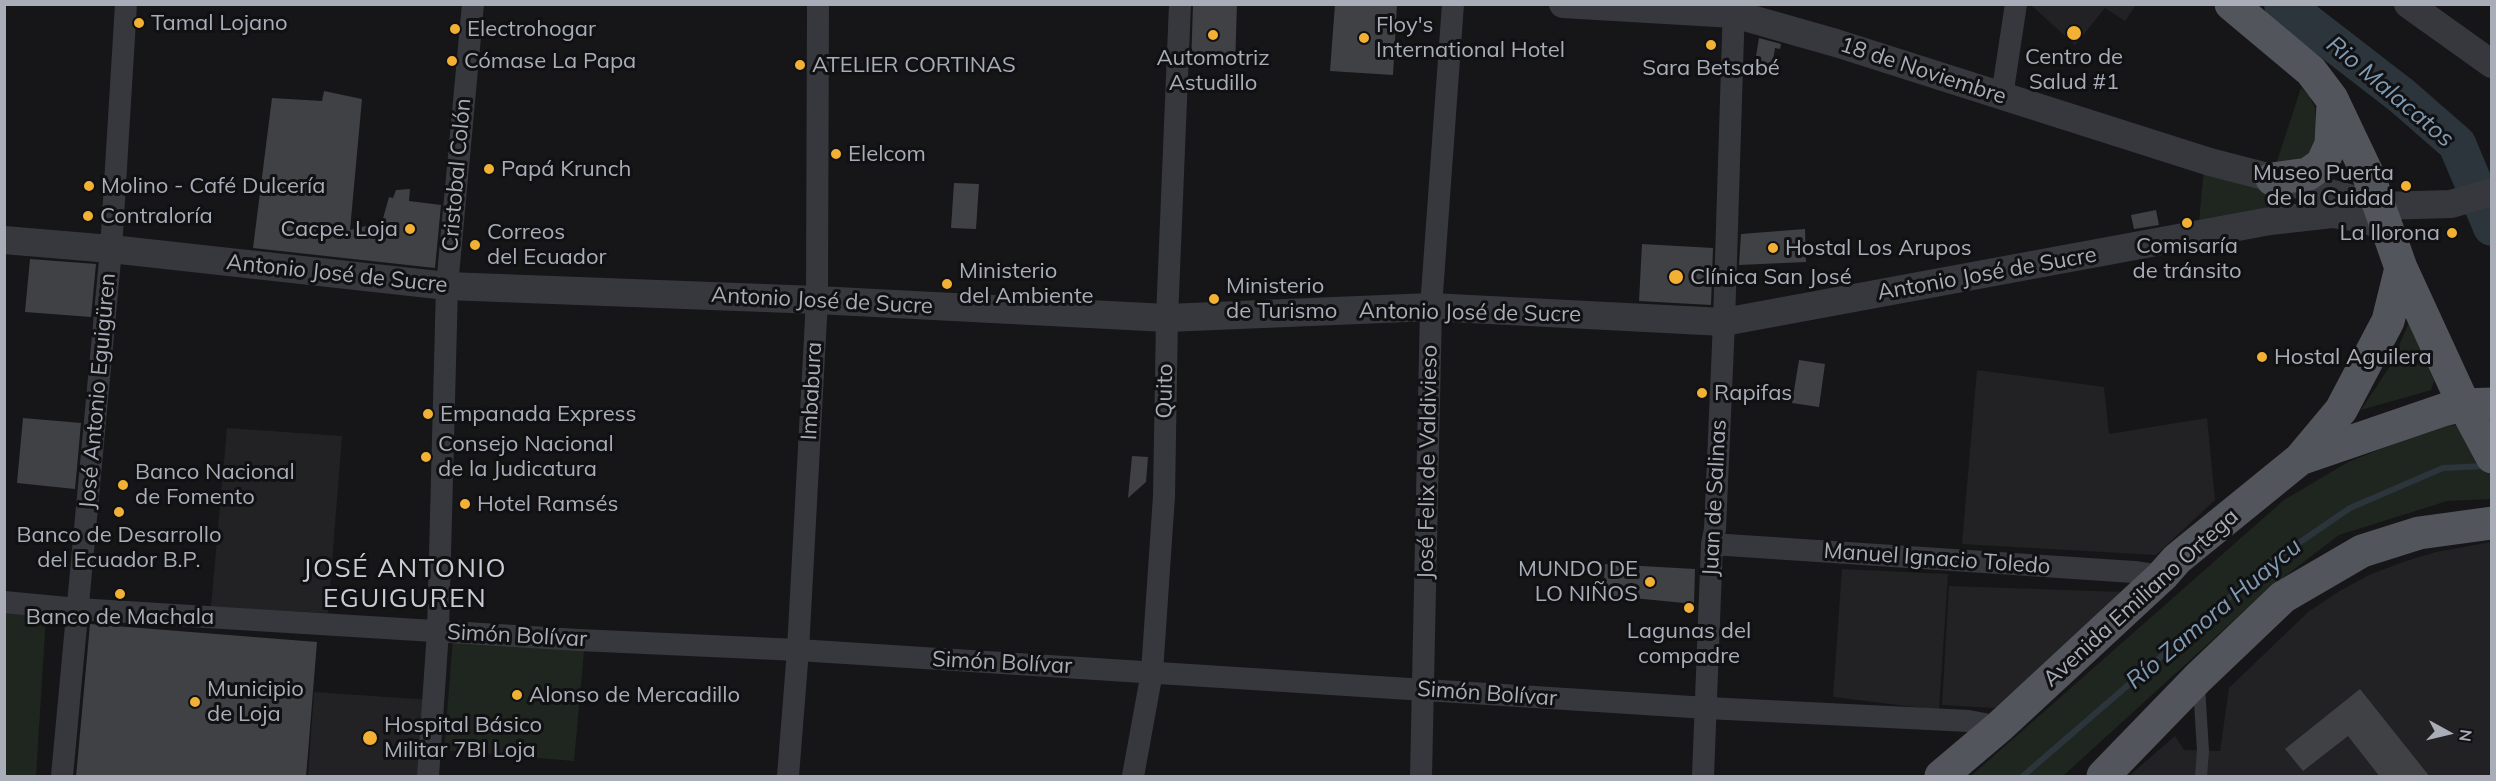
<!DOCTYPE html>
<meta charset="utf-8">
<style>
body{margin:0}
#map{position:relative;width:2496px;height:781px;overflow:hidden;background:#161618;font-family:Mulish,sans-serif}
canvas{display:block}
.frame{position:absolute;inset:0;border:6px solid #a8adb8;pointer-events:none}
.north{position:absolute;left:2418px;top:703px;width:60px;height:60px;-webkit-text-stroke:4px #111113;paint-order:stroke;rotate:98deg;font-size:16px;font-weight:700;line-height:24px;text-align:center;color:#a8adb8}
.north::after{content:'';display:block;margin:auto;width:21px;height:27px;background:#a8adb8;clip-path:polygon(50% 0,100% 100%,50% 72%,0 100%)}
</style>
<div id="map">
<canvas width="2496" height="781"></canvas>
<div class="frame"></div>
<div class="north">N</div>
</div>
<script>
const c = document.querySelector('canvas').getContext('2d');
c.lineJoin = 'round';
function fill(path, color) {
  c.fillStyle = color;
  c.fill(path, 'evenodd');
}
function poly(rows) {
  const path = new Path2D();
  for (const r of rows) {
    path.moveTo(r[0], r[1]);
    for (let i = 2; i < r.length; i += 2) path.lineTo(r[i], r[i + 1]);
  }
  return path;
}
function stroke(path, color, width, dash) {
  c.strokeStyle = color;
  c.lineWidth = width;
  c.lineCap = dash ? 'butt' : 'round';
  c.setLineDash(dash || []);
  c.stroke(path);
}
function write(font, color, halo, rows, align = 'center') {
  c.font = font + ' Mulish,sans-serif';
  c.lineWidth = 6;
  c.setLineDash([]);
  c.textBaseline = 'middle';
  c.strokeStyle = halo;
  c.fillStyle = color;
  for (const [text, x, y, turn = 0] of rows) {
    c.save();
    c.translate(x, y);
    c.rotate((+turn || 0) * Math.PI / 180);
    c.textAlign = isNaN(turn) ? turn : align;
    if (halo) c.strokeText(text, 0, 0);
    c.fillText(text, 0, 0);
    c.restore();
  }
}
fill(poly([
 [2031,5,2136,5,2125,21,2105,8,2075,45],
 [1977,370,2104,387,2109,434,2207,418,2215,500,2156,555,1962,544],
 [227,428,342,436,328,613,211,607],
 [2491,542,2491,776,2129,776,2175,736,2184,750,2220,751,2229,688,2308,612,2338,592,2369,575,2403,562,2436,552],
 [1842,569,1948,574,1939,710,1833,697],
 [1949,586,2123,592,1995,708,1942,705],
 [314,692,431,700,426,776,308,776]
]), '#222225');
fill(poly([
 [2301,88,2309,95,2315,108,2317,133,2309,155,2300,163,2276,164],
 [2204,168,2264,187,2268,195,2267,207,2260,211,2199,222],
 [2410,320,2434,381,2431,390,2361,410,2390,366],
 [2491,424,2491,499,2447,501,2339,535,2267,590,2063,776,1971,776,2284,500,2348,462,2440,426],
 [5,611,46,616,36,776,5,776],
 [453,639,584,651,574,761,444,750]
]), '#1e261f');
stroke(poly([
 [2023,776,2268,564,2350,508,2443,468,2485,466]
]), '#2c353c', 6);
stroke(poly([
 [2283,4,2402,96,2457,144,2492,227]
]), '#2c353c', 38);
fill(poly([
 [1193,4,1237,4,1235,66,1191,67],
 [1335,4,1397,4,1393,75,1330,71],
 [1759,38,1781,44,1780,49,1775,48,1771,72,1754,69],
 [324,91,362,99,350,230,382,222,389,197,393,198,396,190,410,189,409,201,441,205,435,268,253,248,272,98,322,101],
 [954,183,979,184,976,229,951,228],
 [2156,210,2159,225,2134,229,2131,215],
 [1805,229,1806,262,1739,265,1741,234],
 [1642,244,1713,248,1711,305,1639,301],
 [30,259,96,264,91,317,25,312],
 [1799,360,1825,364,1819,407,1792,403],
 [23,418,81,423,75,489,17,483],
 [1132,456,1148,457,1146,482,1128,498],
 [1605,564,1695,569,1694,604,1603,595],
 [90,624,317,642,306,777,76,777],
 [2360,689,2430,777,2380,777,2348,736,2303,771,2285,749]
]), '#404145');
stroke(poly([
 [2199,686,2203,751,2201,776]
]), '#37383d', 12);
stroke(poly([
 [2002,96,2016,4],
 [1712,544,2134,572,2162,576],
 [4,602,78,609,579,640,798,650,1707,708,1969,721,1999,727],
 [62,776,111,249,126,4],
 [428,776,438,631,447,286,473,4],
 [788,776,798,650,817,300,818,4],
 [1133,776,1152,672,1164,496,1167,318,1180,4],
 [1421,776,1431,307,1453,4],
 [1703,776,1712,544,1715,529,1724,322,1734,4]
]), '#37383d', 22);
stroke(poly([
 [1563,4,1734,14,1836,43,2210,162,2380,206,2451,204,2492,192],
 [2408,4,2492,64],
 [4,240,111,249,447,286,817,300,1167,318,1431,307,1724,322,2270,221,2332,214,2365,219,2386,228]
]), '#37383d', 28);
stroke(poly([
 [2231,4,2311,71,2332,99,2369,177,2401,268,2464,405,2492,457],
 [2272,179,2308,174,2322,164,2331,144,2333,104],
 [2300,459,2341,410,2388,321,2401,268],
 [1941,776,1999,727,2162,576,2177,559,2300,459,2443,410,2464,405,2492,404],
 [2103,776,2198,678,2283,597,2362,551,2419,533,2492,523]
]), '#53555c', 33);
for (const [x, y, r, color] of [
 [139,23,6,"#f2b134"],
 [455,29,6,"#f2b134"],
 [2074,33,8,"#f2b134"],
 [1213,35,6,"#f2b134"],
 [1364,38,6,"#f2b134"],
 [1711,45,6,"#f2b134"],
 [452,61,6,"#f2b134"],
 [800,65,6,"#f2b134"],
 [836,154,6,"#f2b134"],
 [489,169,6,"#f2b134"],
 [89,186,6,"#f2b134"],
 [2406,186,6,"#f2b134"],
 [88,216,6,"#f2b134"],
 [2187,223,6,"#f2b134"],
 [410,229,6,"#f2b134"],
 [2452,233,6,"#f2b134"],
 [475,245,6,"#f2b134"],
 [1773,248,6,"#f2b134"],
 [1676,277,8,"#f2b134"],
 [947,284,6,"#f2b134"],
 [1214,299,6,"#f2b134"],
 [2262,357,6,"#f2b134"],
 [1702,393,6,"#f2b134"],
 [428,414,6,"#f2b134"],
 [426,457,6,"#f2b134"],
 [123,485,6,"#f2b134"],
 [465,504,6,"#f2b134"],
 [119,512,6,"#f2b134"],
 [1650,582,6,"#f2b134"],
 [120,594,6,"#f2b134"],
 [1689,608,6,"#f2b134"],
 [517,695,6,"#f2b134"],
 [195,702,6,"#f2b134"],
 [370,738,8,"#f2b134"]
]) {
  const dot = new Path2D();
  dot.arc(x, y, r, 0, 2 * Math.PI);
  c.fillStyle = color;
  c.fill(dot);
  stroke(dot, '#111113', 2);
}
write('22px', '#a8adb8', '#111113', [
 ["Tamal Lojano",151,23],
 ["Floy's",1376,25],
 ["International Hotel",1376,50],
 ["Electrohogar",467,29],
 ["Centro de",2074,57,"center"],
 ["Salud #1",2074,82,"center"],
 ["Automotriz",1213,58,"center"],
 ["Astudillo",1213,83,"center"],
 ["Cómase La Papa",464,61],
 ["ATELIER CORTINAS",812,65],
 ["Sara Betsabé",1711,68,"center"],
 ["Elelcom",848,154],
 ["Papá Krunch",501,169],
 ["Museo Puerta",2394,173,"right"],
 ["de la Cuidad",2394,198,"right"],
 ["Molino - Café Dulcería",101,186],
 ["Contraloría",100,216],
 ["Cacpe. Loja",398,229,"right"],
 ["Correos",487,232],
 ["del Ecuador",487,257],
 ["La llorona",2440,233,"right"],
 ["Comisaría",2187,246,"center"],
 ["de tránsito",2187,271,"center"],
 ["Hostal Los Arupos",1785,248],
 ["Ministerio",959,271],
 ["del Ambiente",959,296],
 ["Clínica San José",1690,277],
 ["Ministerio",1226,286],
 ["de Turismo",1226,311],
 ["Hostal Aguilera",2274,357],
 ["Rapifas",1714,393],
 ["Empanada Express",440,414],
 ["Consejo Nacional",438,444],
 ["de la Judicatura",438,469],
 ["Banco Nacional",135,472],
 ["de Fomento",135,497],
 ["Hotel Ramsés",477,504],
 ["Banco de Desarrollo",119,535,"center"],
 ["del Ecuador B.P.",119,560,"center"],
 ["MUNDO DE",1638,569,"right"],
 ["LO NIÑOS",1638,594,"right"],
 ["Banco de Machala",120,617,"center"],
 ["Lagunas del",1689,631,"center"],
 ["compadre",1689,656,"center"],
 ["Municipio",207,689],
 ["de Loja",207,714],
 ["Alonso de Mercadillo",529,695],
 ["Hospital Básico",384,725],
 ["Militar 7BI Loja",384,750]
], 'left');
write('22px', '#a8adb8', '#111113', [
 ["18 de Noviembre",1923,71,18],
 ["Cristobal Colón",457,175,-85],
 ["Antonio José de Sucre",337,274,6],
 ["Antonio José de Sucre",1987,274,-10],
 ["Antonio José de Sucre",822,301,3],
 ["Antonio José de Sucre",1470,313,1],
 ["José Antonio Eguigüren",98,391,-85],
 ["Imbabura",812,391,-87],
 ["Quito",1165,391,-89],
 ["José Felix de Valdivieso",1428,462,-89],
 ["Juan de Salinas",1715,498,-87],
 ["Manuel Ignacio Toledo",1937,559,4],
 ["Avenida Emiliano Ortega",2141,598,-42],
 ["Simón Bolívar",517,636,3],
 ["Simón Bolívar",1002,663,3],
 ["Simón Bolívar",1487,694,4]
]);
write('italic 24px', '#7f9bb3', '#111113', [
 ["Rio Malacatos",2390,92,40],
 ["Río Zamora Huaycu",2214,614,-40]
]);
c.letterSpacing = '1.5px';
write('26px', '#c9ccd4', '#111113', [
 ["JOSÉ ANTONIO",405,569],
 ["EGUIGUREN",405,599]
]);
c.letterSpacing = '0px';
</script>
